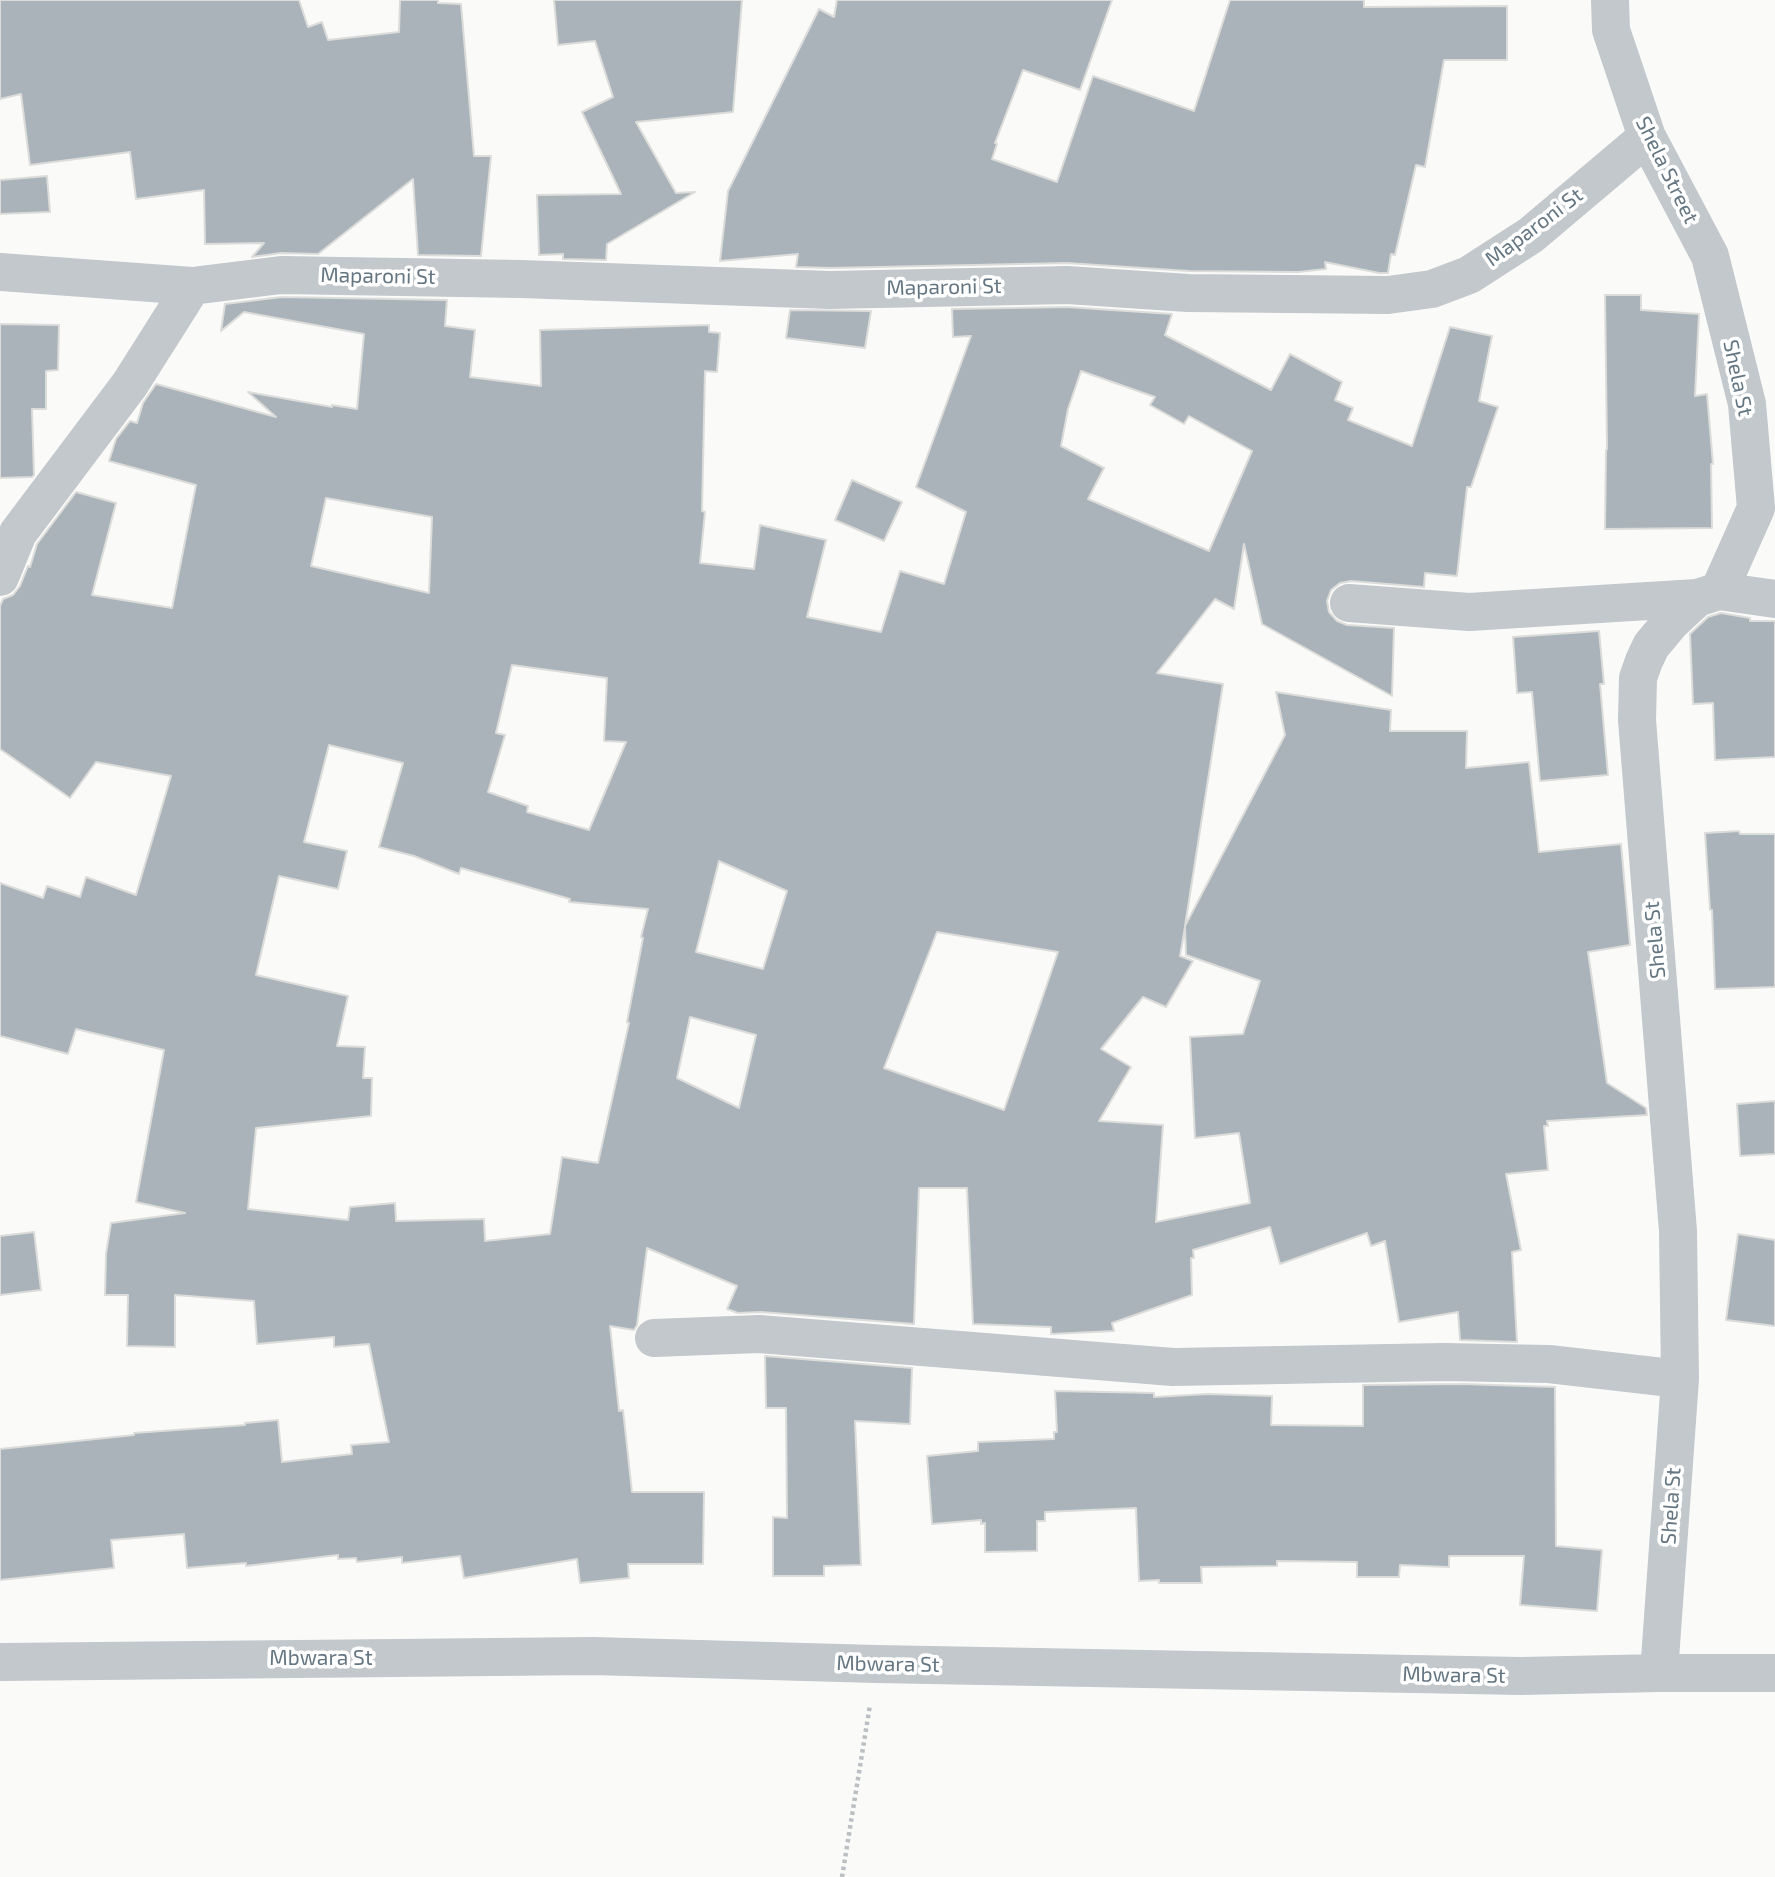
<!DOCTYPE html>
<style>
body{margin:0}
canvas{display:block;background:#fafaf8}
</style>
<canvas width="1775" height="1877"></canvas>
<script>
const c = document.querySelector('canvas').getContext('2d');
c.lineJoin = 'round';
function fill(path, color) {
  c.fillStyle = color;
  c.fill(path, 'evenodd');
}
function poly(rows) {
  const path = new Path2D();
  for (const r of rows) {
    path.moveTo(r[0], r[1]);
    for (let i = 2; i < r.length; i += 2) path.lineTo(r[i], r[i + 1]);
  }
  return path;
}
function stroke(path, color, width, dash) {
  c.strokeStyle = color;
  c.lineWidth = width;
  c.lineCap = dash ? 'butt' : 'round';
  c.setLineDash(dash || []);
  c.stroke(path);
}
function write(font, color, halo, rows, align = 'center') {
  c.font = font + ' "Exo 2",sans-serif';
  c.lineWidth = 7;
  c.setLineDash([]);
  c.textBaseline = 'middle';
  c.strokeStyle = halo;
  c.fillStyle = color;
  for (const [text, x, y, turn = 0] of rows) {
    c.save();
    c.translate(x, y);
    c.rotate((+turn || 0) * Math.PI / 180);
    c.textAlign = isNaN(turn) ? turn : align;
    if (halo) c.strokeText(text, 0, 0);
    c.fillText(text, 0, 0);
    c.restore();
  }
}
const building = poly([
 [0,0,299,0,308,27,322,22,328,40,399,32,400,0,438,0,438,3,461,4,474,156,491,156,481,256,418,255,413,179,318,254,281,253,252,257,264,243,205,244,204,190,136,199,130,152,30,165,21,94,0,99,0,0],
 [554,0,742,0,733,112,636,122,676,193,695,192,607,244,606,260,563,259,563,254,539,255,537,195,621,194,582,112,613,97,595,41,558,45,554,0],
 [837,0,1112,0,1080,90,1023,70,995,143,997,144,992,159,1057,182,1093,76,1194,111,1230,0,1364,0,1364,7,1507,6,1507,60,1444,60,1425,167,1416,165,1395,255,1391,254,1388,273,1379,273,1325,262,1326,269,1298,272,1189,271,1067,263,830,268,796,267,798,254,720,261,728,191,819,9,834,17,837,0],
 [47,176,50,212,0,214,0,180,47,176],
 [1605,295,1641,295,1641,310,1699,314,1695,396,1707,394,1713,464,1711,464,1712,528,1605,529,1606,450,1607,449,1605,295],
 [282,297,447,300,445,326,475,330,470,377,541,386,540,330,709,325,709,332,720,333,717,372,705,371,702,511,705,512,700,563,754,569,760,525,826,540,807,617,881,632,900,571,944,584,966,512,916,487,971,336,953,337,952,309,1067,307,1172,314,1165,335,1271,390,1290,354,1342,382,1335,400,1353,408,1348,420,1412,446,1450,327,1492,336,1479,401,1498,407,1471,487,1467,487,1457,576,1425,573,1424,587,1351,581,1340,583,1331,590,1327,601,1329,612,1337,621,1347,625,1394,628,1392,696,1262,624,1244,544,1234,609,1215,599,1157,673,1223,684,1185,926,1285,735,1276,692,1391,710,1390,731,1467,731,1466,768,1529,762,1539,852,1621,844,1630,945,1588,952,1607,1083,1646,1108,1647,1115,1547,1121,1548,1126,1544,1126,1548,1170,1506,1174,1521,1250,1512,1252,1517,1342,1460,1340,1458,1312,1399,1322,1385,1241,1371,1246,1367,1233,1280,1264,1270,1227,1193,1250,1194,1258,1191,1258,1192,1295,1112,1323,1114,1331,1051,1334,1051,1327,973,1324,967,1188,919,1188,914,1324,761,1312,738,1313,727,1309,737,1286,647,1248,637,1325,634,1330,610,1326,619,1411,623,1410,632,1492,704,1492,703,1564,628,1564,629,1578,580,1583,577,1559,464,1578,460,1556,402,1563,402,1557,357,1562,356,1558,338,1559,338,1555,246,1566,246,1563,187,1568,184,1534,111,1540,114,1568,0,1580,0,1449,134,1435,134,1433,245,1425,245,1423,278,1420,282,1462,352,1454,351,1445,389,1442,369,1344,334,1347,334,1337,257,1344,254,1301,175,1295,175,1347,127,1346,128,1295,105,1295,106,1254,111,1223,185,1213,136,1202,164,1050,76,1029,68,1054,0,1036,0,883,43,898,47,886,80,897,86,877,136,895,171,776,96,762,70,798,0,749,0,606,3,599,13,595,20,586,28,566,30,567,37,544,76,492,116,503,92,595,172,608,196,485,109,461,116,439,130,421,137,423,143,403,156,384,276,417,248,392,332,407,332,405,357,409,364,334,244,312,221,331,225,304,282,297],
 [1081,371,1155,397,1150,405,1184,424,1189,416,1252,451,1209,551,1088,499,1104,468,1061,446,1068,409,1081,371],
 [326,498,432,517,429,593,311,566,326,498],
 [512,665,607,678,604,741,626,742,589,830,527,812,528,806,488,792,505,735,496,733,512,665],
 [329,745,403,763,379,847,414,856,459,874,461,868,570,899,569,902,648,909,641,937,643,938,627,1022,629,1023,598,1163,562,1157,550,1234,485,1241,484,1219,396,1221,395,1203,350,1207,348,1220,248,1209,256,1128,371,1116,372,1078,363,1078,365,1047,337,1046,348,996,256,975,279,876,338,889,347,851,304,842,329,745],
 [719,861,787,891,763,969,696,952,719,861],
 [1185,927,1186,955,1260,981,1243,1034,1190,1037,1195,1138,1239,1133,1250,1203,1156,1222,1163,1125,1099,1121,1131,1067,1101,1049,1143,997,1166,1007,1193,961,1180,956,1185,927],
 [937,932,1058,952,1004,1110,884,1068,937,932],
 [690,1017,756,1035,739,1108,677,1078,690,1017],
 [790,310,871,311,865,348,786,338,790,310],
 [0,324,59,325,58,370,46,371,46,409,32,409,34,475,32,477,0,478,0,324],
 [852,480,902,502,884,541,835,520,852,480],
 [1721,613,1750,618,1750,621,1775,621,1775,757,1715,760,1713,703,1693,704,1690,634,1708,617,1721,613],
 [1599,631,1604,684,1600,684,1608,775,1540,781,1532,692,1517,693,1513,637,1599,631],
 [1739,831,1740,834,1775,834,1775,987,1715,989,1712,910,1710,910,1705,833,1739,831],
 [1775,1101,1775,1154,1740,1156,1737,1104,1775,1101],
 [34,1232,41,1290,0,1295,0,1236,34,1232],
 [1738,1234,1775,1240,1775,1326,1726,1320,1738,1234],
 [765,1356,912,1368,910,1424,855,1421,861,1565,824,1566,824,1576,773,1576,773,1517,787,1518,786,1408,766,1408,765,1356],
 [1462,1384,1555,1387,1556,1546,1602,1550,1597,1611,1520,1605,1524,1556,1449,1556,1449,1567,1400,1565,1399,1577,1357,1577,1357,1562,1277,1561,1277,1566,1201,1567,1202,1583,1159,1583,1159,1580,1139,1581,1136,1508,1045,1512,1045,1521,1037,1521,1037,1551,985,1552,985,1523,981,1524,981,1520,932,1524,927,1456,978,1451,978,1442,1054,1439,1054,1432,1057,1432,1055,1391,1154,1393,1154,1397,1208,1394,1272,1396,1271,1425,1363,1426,1363,1385,1462,1384]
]);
fill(building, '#aab3b9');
stroke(building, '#dcdcda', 2);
stroke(poly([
 [842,1877,870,1705]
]), '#bbbfc2', 4.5, [3.5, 3.5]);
stroke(poly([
 [1610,0,1611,30,1647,137,1710,256,1747,404,1756,508,1719,591,1697,598,1671,622,1651,646,1644,661,1638,678,1637,720,1678,1231,1680,1379,1659,1673],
 [0,272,192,286],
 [0,577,18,533,130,384,192,286,281,275,521,279,830,290,1067,285,1188,293,1388,295,1432,289,1469,275,1531,235,1647,137],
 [1719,591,1775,599],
 [1349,603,1469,612,1697,598],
 [654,1338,759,1334,1173,1367,1444,1362,1549,1364,1680,1379],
 [0,1662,593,1656,876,1664,1521,1676,1659,1673,1775,1673]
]), '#c3c8cc', 38);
write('21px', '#657683', '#fff', [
 ["Shela Street",1667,170,64],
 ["Maparoni St",1534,227,-37],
 ["Maparoni St",378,276,1],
 ["Maparoni St",944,287,-1],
 ["Shela St",1738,378,78],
 ["Shela St",1655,940,-95],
 ["Shela St",1671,1506,-86],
 ["Mbwara St",321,1658],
 ["Mbwara St",888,1664,1],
 ["Mbwara St",1454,1675,1]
]);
</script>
